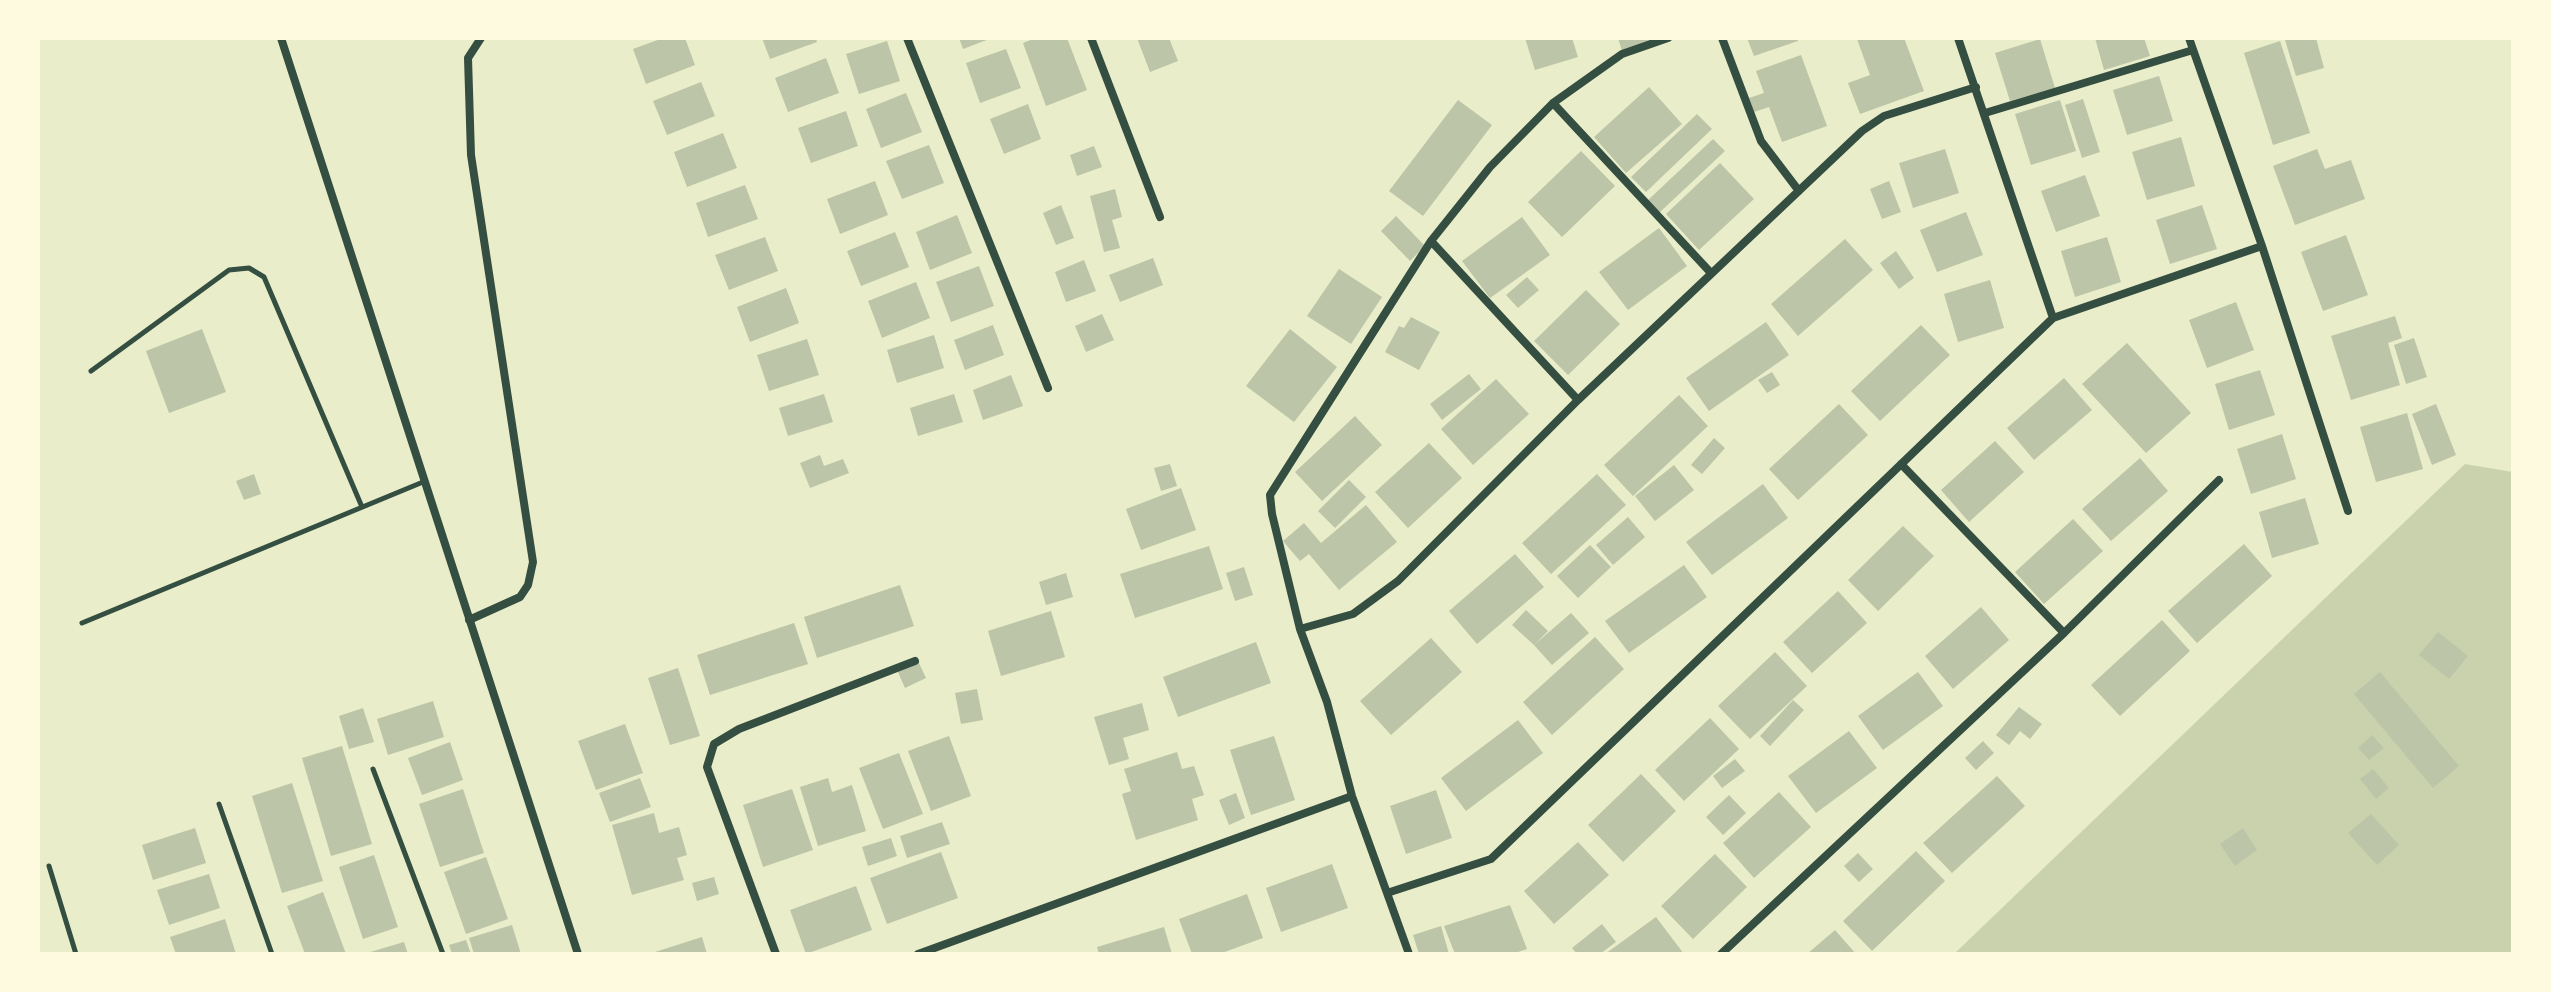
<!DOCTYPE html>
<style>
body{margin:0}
#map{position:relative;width:2551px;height:992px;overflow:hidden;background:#e9edc9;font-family:Ubuntu,sans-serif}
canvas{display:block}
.frame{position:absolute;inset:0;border:40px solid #fefae0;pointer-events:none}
</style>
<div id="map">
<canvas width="2551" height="992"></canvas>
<div class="frame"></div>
</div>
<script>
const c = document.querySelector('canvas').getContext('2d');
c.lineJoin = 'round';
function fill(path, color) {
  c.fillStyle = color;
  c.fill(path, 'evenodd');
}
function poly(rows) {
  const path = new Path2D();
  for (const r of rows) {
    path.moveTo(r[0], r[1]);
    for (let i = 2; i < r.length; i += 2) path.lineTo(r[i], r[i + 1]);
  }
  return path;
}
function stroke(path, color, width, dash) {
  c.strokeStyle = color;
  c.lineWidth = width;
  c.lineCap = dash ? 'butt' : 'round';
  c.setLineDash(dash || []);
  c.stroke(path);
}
fill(poly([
 [2465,464,2513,472,2513,954,1954,954]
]), '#cad2ad');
fill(poly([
 [663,38,685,38,695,65,646,84,633,49],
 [762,38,816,38,817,42,770,59],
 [959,38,992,38,963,49],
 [1036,38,1067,38,1087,90,1046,106,1023,43],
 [1137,38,1169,38,1178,61,1150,72],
 [1525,38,1572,38,1578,57,1535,70],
 [1618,38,1663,38,1622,51],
 [1747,38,1797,38,1798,41,1754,56],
 [1861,38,1904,38,1924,91,1860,114,1848,83,1870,75,1857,39],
 [2095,38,2144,38,2150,56,2104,70],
 [2291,38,2316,38,2324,68,2296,76,2285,40],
 [2040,39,2055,88,2010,101,1995,53],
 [887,41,900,81,859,94,846,54],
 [2280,41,2310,133,2273,145,2244,53],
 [1006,49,1021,88,980,103,966,63],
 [1801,55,1827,126,1782,142,1769,107,1754,112,1749,98,1764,93,1756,71],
 [826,58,839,93,788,112,775,78],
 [2159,76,2173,121,2127,135,2113,90],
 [701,82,715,116,667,135,653,101],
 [1649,87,1682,124,1626,173,1594,137],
 [906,93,922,132,881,148,866,109],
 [2083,99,2100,152,2082,158,2065,105],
 [1458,100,1492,125,1423,216,1389,191],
 [2060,100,2076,151,2031,165,2015,114],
 [1028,104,1041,139,1004,154,990,119],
 [846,111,858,146,811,163,798,128],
 [1697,114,1712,129,1646,192,1631,177],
 [723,133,737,168,687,187,674,152],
 [2181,137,2195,186,2147,200,2132,152],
 [1713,139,1725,151,1659,213,1647,201],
 [929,145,944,183,902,199,886,161],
 [1094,146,1102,167,1077,176,1070,155],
 [1945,149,1959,193,1913,208,1899,163],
 [2317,149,2325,169,2351,160,2365,199,2295,225,2273,166],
 [1581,151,1615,186,1562,237,1528,202],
 [1720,163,1754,199,1699,250,1666,214],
 [2085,175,2100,216,2056,232,2041,191],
 [875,181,888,215,840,234,827,199],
 [1889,181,1901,212,1882,219,1870,189],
 [745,185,758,219,708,237,696,203],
 [1115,189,1122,217,1112,220,1120,248,1104,252,1090,196],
 [1061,205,1074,238,1056,245,1043,213],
 [2202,205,2217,249,2170,264,2156,220],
 [1966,212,1983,255,1937,272,1920,230],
 [957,215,972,253,930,270,916,232],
 [1396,216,1425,246,1410,261,1381,231],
 [1522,217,1550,255,1490,298,1462,261],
 [1659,228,1687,266,1628,310,1599,272],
 [895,232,909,267,861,286,847,251],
 [2346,235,2368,295,2323,311,2301,252],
 [765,237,778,271,729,290,715,255],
 [2107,237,2121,282,2075,297,2061,251],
 [1845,239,1873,270,1798,336,1771,304],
 [1896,251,1914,278,1899,289,1880,263],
 [1153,258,1163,285,1120,302,1109,275],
 [1084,260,1096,291,1066,302,1055,272],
 [979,266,994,306,951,322,936,282],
 [1339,269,1382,297,1351,344,1307,316],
 [1527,277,1539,290,1518,308,1506,295],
 [1990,280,2004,328,1958,342,1944,294],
 [916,282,930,318,882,338,868,301],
 [786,288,799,323,750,342,737,307],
 [1586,290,1620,324,1568,375,1534,341],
 [2236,302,2254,350,2207,368,2189,320],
 [1102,314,1114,340,1086,352,1075,326],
 [2395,316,2402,338,2388,343,2400,385,2351,400,2331,336],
 [1411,317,1440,332,1419,370,1385,352,1399,326,1404,328],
 [1766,322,1789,355,1709,411,1686,378],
 [993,325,1004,355,965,370,954,340],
 [1921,325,1950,355,1880,421,1851,391],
 [202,329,226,392,169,413,146,351],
 [1290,329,1337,367,1294,422,1246,386],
 [934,335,944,368,897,383,887,350],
 [2414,338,2427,377,2406,384,2394,345],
 [807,339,819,375,769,391,757,355],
 [2127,343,2191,413,2146,453,2082,384],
 [2260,370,2275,415,2229,430,2215,384],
 [1772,372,1780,385,1767,393,1758,380],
 [1469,374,1481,389,1442,420,1430,404],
 [1011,375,1023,406,983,420,973,390],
 [2064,378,2092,410,2034,460,2007,428],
 [1496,379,1529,414,1473,465,1441,429],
 [824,394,833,422,788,436,779,408],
 [954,394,963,422,918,436,910,408],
 [1679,395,1708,426,1633,496,1604,465],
 [1839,404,1868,435,1798,500,1769,469],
 [2436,404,2456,455,2432,465,2412,414],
 [2407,413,2423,469,2376,482,2360,427],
 [1355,416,1382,445,1322,501,1295,472],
 [2282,434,2296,479,2251,494,2237,449],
 [1714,438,1725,448,1702,474,1691,465],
 [1995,441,2024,472,1969,522,1941,490],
 [1429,443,1462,478,1408,528,1375,492],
 [820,455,824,466,843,459,849,473,810,488,800,463],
 [2140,458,2168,491,2111,541,2082,509],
 [1170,464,1177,486,1161,491,1154,468],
 [1674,465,1694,490,1655,521,1635,496],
 [254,474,261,494,244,500,236,481],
 [1597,474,1626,505,1551,574,1522,543],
 [1349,480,1366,497,1335,528,1318,511],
 [1763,484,1788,518,1712,575,1686,542],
 [1181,488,1196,530,1141,550,1126,509],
 [2305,498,2319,544,2272,558,2259,512],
 [1366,505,1397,542,1339,590,1309,554,1300,561,1283,541,1304,523,1321,543],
 [1628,517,1645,537,1613,565,1596,545],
 [2073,519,2103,551,2044,604,2015,572],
 [1903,526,1934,556,1878,611,1848,580],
 [2244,544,2272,576,2197,643,2168,611],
 [1590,545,1611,567,1578,598,1557,576],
 [1209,546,1223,589,1135,618,1120,574],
 [1515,554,1544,587,1477,644,1449,611],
 [1684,565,1707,597,1629,653,1605,621],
 [1244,567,1253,595,1235,601,1226,573],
 [1066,573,1073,597,1046,605,1039,582],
 [900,585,914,626,817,658,804,617],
 [1838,591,1867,623,1812,673,1783,642],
 [1981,607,2009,640,1953,689,1925,656],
 [1526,610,1548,631,1534,645,1512,625],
 [1051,611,1065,657,1001,676,988,631],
 [1571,613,1589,633,1552,665,1534,645],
 [2162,620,2190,651,2120,716,2091,685],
 [794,623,808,664,710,695,697,655],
 [2438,632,2468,656,2449,679,2419,655],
 [1595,637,1624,669,1552,735,1523,702],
 [1431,638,1462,672,1391,735,1360,701],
 [1256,642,1271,683,1178,717,1163,677],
 [1775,652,1807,686,1750,739,1718,706],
 [918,661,926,678,905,688,897,670],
 [678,668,700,736,670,745,648,678],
 [1918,672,1943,706,1883,750,1858,716],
 [2380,672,2459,766,2433,788,2354,694],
 [977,689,983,720,961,724,955,693],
 [1793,700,1804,710,1770,746,1760,736],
 [433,701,444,737,388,755,377,719],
 [1142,703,1149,730,1123,738,1129,759,1109,765,1094,717],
 [2019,707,2042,724,2030,739,2020,731,2009,745,1996,735],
 [363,708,374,742,349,749,339,716],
 [1710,718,1739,749,1684,801,1655,770],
 [1518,720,1543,753,1466,811,1441,778],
 [625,724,643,773,596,790,578,741],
 [1849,731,1877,768,1816,813,1788,776],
 [2372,735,2384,748,2369,760,2358,748],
 [949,736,971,796,931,811,908,751],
 [1274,736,1295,800,1251,815,1230,750],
 [1983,741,1994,753,1976,770,1965,758],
 [450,742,463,780,422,795,408,758],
 [342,746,372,844,331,856,302,758],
 [1177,752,1182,769,1194,766,1204,795,1192,799,1198,820,1136,840,1122,794,1131,791,1124,769],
 [899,753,923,814,883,829,859,768],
 [1735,759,1745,771,1722,788,1713,776],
 [2373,769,2389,788,2376,799,2360,779],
 [1641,774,1676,811,1623,862,1588,825],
 [1997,776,2025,806,1952,873,1923,843],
 [640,778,651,807,610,822,599,793],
 [828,778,832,792,852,785,866,831,818,846,800,787],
 [292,783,323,881,282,893,252,796],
 [463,789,484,853,440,867,419,804],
 [792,789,813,850,763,867,743,805],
 [1436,790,1452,838,1406,854,1390,806],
 [1779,792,1811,827,1754,878,1723,843],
 [1236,793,1245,818,1229,825,1219,800],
 [1729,795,1746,813,1723,835,1706,817],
 [654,813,659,833,679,827,687,855,677,858,684,880,632,895,612,825],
 [2371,814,2399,845,2377,865,2348,833],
 [942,822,950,844,907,858,900,836],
 [195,828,206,863,153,880,142,845],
 [2243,828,2257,850,2235,866,2220,844],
 [891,838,897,856,868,866,862,847],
 [1578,842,1609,875,1554,924,1524,891],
 [1916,851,1945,881,1872,951,1843,921],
 [941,852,958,898,887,924,870,878],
 [1858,853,1873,869,1859,882,1844,866],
 [1715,854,1747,887,1693,939,1661,906],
 [374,855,398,927,363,939,339,867],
 [486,857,508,919,466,934,444,872],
 [1332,864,1348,908,1281,932,1266,888],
 [209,874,220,908,169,925,157,890],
 [714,877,719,894,697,901,692,883],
 [856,886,872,930,806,954,790,910],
 [323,892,346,954,305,954,287,906],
 [1247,894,1263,938,1219,954,1192,954,1179,919],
 [1510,905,1527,949,1512,954,1455,954,1444,926],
 [1656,917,1684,954,1605,954],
 [225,919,236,954,176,954,170,937],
 [1602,924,1616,942,1600,954,1577,954,1572,948],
 [512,925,521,954,474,954,469,938],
 [1441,926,1449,954,1419,954,1413,935],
 [1164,927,1172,954,1099,954,1097,947],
 [1835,930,1856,954,1807,954],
 [702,937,707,954,656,954,655,952],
 [466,940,471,954,452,954,449,945],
 [404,942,408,954,367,954,367,953]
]), '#bcc5a7');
stroke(poly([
 [91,371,229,270,249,268,264,277,362,507],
 [82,623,423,482],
 [373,769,443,954],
 [219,804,272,954],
 [49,866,76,954]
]), '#344e41', 5);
stroke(poly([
 [281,38,578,954],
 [907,38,1048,388],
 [1091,38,1160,217],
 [1722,38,1761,141,1799,191],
 [1958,38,2053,318],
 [2189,38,2262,246,2348,511],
 [1553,103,1711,273],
 [1985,113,2193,50],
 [1431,241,1578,400],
 [1901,464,2064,633],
 [469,620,520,597,528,585,533,562,471,155,468,58,481,38],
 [1300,629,1353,614,1398,581,1578,400,1862,131,1884,116,1976,87],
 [1387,893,1491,859,2053,318,2262,246],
 [776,954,707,767,714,744,739,729,915,661],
 [918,954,1352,796],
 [1409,954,1352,796,1327,702,1300,629,1272,514,1270,495,1431,241,1490,167,1553,103,1622,54,1668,38],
 [1721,954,2064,633,2219,480]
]), '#344e41', 8);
</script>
